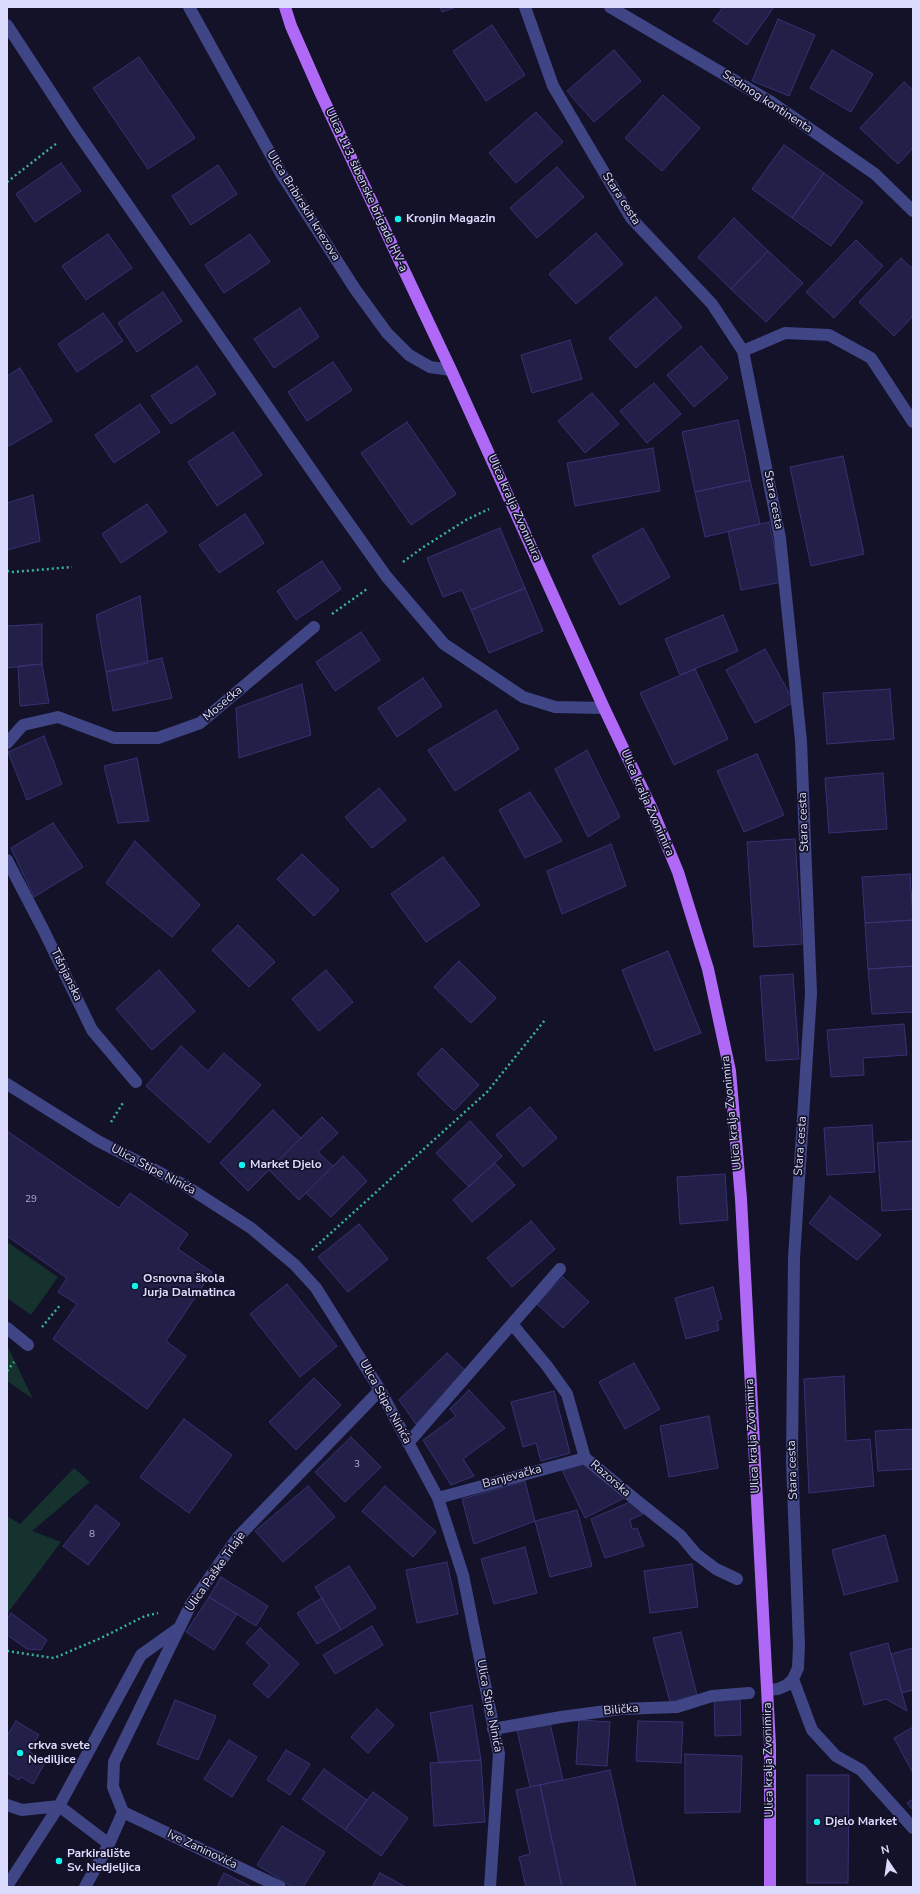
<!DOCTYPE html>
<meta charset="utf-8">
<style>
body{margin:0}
#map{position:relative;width:920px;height:1894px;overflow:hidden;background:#131229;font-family:"Nunito Sans",sans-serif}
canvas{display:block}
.frame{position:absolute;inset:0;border:8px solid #dbdbfd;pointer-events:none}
.north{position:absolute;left:868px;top:1842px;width:40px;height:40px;-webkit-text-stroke:3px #131229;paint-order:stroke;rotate:347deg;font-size:11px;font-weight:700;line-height:16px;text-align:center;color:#dbdbfd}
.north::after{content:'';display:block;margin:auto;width:14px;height:18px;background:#dbdbfd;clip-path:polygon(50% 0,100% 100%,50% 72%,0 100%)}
</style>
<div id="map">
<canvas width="920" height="1894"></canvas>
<div class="frame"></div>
<div class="north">N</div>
</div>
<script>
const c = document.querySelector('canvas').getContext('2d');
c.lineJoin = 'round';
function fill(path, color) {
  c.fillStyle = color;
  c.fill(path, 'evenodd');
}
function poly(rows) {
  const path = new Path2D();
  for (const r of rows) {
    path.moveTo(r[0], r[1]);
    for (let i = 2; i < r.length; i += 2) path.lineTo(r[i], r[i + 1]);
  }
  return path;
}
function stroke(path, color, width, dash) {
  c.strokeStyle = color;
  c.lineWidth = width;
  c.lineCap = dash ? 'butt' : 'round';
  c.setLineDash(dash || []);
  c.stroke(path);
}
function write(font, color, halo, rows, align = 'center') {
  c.font = font + ' "Nunito Sans",sans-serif';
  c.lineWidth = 3.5;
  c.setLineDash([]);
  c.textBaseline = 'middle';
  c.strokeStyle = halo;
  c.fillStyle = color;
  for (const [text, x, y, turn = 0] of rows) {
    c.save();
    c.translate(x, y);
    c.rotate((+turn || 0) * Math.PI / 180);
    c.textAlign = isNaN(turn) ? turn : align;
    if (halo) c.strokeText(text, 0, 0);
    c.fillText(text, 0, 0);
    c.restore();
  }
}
fill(poly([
 [7,1242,58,1277,31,1315,7,1298],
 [7,1345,33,1399,7,1381],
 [74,1468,90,1482,32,1531,61,1542,7,1614,7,1516,20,1524]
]), '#15322e');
const building = poly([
 [440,7,456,7,442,12,440,7],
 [723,7,774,7,747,45,713,21,723,7],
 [778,19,815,35,789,96,752,81,778,19],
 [492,25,525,75,486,101,453,51,492,25],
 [614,50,641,81,594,122,567,91,614,50],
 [832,50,873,74,851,112,810,88,832,50],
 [139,57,195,138,148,169,93,88,139,57],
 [904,82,913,90,913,148,898,164,860,128,904,82],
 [663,95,700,128,662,171,625,138,663,95],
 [536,112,563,142,516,183,489,153,536,112],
 [784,145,824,173,792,218,752,189,784,145],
 [61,163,81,191,35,222,16,194,61,163],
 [218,165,237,194,191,225,172,196,218,165],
 [557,167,584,197,537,238,510,208,557,167],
 [824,173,863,202,831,246,792,218,824,173],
 [734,218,768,251,731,289,698,257,734,218],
 [596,233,623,264,576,304,549,274,596,233],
 [108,234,132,268,86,300,62,266,108,234],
 [250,234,270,262,224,293,205,265,250,234],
 [856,240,883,266,834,318,806,292,856,240],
 [768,251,803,283,766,322,731,289,768,251],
 [901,258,913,269,913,316,894,336,859,302,901,258],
 [163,292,182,321,137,352,118,323,163,292],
 [656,297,682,327,636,368,609,338,656,297],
 [300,308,319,337,274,368,254,339,300,308],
 [103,313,123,341,77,372,58,344,103,313],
 [570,340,582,379,532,393,521,355,570,340],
 [701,346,728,378,694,407,667,375,701,346],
 [333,362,352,390,307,421,288,392,333,362],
 [197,366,216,394,171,424,151,396,197,366],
 [20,368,52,421,9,446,7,442,7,376,20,368],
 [654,383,681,414,647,443,620,411,654,383],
 [592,393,619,424,585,453,558,421,592,393],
 [140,404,160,432,114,463,95,435,140,404],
 [738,420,750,480,695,492,682,432,738,420],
 [407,422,456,494,411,525,361,453,407,422],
 [233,432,262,475,217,506,188,462,233,432],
 [653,448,660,491,575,506,567,463,653,448],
 [843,456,864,554,811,566,790,467,843,456],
 [750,480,760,524,705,537,695,492,750,480],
 [33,495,40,541,7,550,7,503,33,495],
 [147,504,167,532,121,563,102,534,147,504],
 [245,514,264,543,219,573,199,545,245,514],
 [769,522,782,582,741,590,728,531,769,522],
 [500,528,525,588,471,610,462,590,443,597,427,558,500,528],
 [643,528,670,577,620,605,592,556,643,528],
 [322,561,341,589,296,620,277,591,322,561],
 [525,588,543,631,489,653,471,610,525,588],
 [140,596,148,663,106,672,96,615,140,596],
 [723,615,738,651,680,675,665,639,723,615],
 [42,624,42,664,7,668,7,626,42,624],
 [361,632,380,660,335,691,316,662,361,632],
 [765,649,794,702,755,723,726,670,765,649],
 [162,658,172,698,113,711,106,672,162,658],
 [42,664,49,703,20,706,18,666,42,664],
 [695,669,728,739,674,765,640,693,695,669],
 [423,678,442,706,397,737,378,708,423,678],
 [302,684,311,735,239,758,236,708,302,684],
 [890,689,894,739,827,744,823,693,890,689],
 [496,710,519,749,455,791,428,750,496,710],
 [44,736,62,784,27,800,8,752,44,736],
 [587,750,620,817,588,837,555,769,587,750],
 [757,754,784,815,744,832,717,771,757,754],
 [137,758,149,821,118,823,104,766,137,758],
 [883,773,887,829,829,833,825,778,883,773],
 [379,788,406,820,372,848,345,817,379,788],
 [530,792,562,841,525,858,499,810,530,792],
 [53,823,83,867,34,897,11,848,53,823],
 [795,839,802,944,754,947,747,842,795,839],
 [135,841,200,905,172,937,106,883,135,841],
 [611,844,626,886,562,914,547,871,611,844],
 [302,854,339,890,314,916,277,879,302,854],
 [443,857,480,905,426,942,391,894,443,857],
 [910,874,913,920,865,923,862,877,910,874],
 [913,920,913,966,868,969,865,923,913,920],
 [238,925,275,962,249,987,212,950,238,925],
 [668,951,701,1033,655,1051,622,970,668,951],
 [459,961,496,998,471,1023,434,987,459,961],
 [913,966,913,1012,872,1014,868,969,913,966],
 [159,970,195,1011,152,1050,116,1009,159,970],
 [326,970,353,1002,319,1031,292,999,326,970],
 [793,974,799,1059,766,1061,760,976,793,974],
 [904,1024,907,1055,863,1058,864,1075,831,1077,827,1030,904,1024],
 [181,1046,208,1071,224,1053,261,1085,209,1143,146,1086,181,1046],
 [442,1048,479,1085,454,1111,417,1074,442,1048],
 [530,1107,557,1138,523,1167,496,1135,530,1107],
 [273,1110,301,1138,248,1191,220,1163,273,1110],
 [322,1117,338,1133,318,1152,333,1166,299,1200,269,1170,322,1117],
 [470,1121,502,1156,469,1187,436,1153,470,1121],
 [872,1125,875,1172,827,1175,824,1128,872,1125],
 [7,1131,119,1208,130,1193,188,1234,178,1249,212,1272,166,1341,186,1356,147,1409,53,1339,77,1304,58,1292,67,1278,7,1236,7,1131],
 [913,1141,913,1209,882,1211,877,1143,913,1141],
 [343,1156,367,1181,331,1217,306,1193,343,1156],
 [495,1163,515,1185,472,1222,453,1200,495,1163],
 [725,1174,728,1220,680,1224,677,1177,725,1174],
 [830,1196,881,1235,857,1260,809,1223,830,1196],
 [531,1221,555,1249,512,1287,487,1258,531,1221],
 [359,1224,388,1259,348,1292,318,1257,359,1224],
 [563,1277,589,1302,563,1328,537,1304,563,1277],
 [287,1284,337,1346,300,1377,250,1314,287,1284],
 [713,1287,722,1319,717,1321,719,1330,686,1339,675,1298,713,1287],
 [447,1353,466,1371,416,1424,399,1400,447,1353],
 [634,1363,660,1409,625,1429,599,1382,634,1363],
 [844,1376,846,1441,870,1439,874,1486,809,1493,804,1379,844,1376],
 [314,1378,341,1405,296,1450,269,1422,314,1378],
 [469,1390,505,1428,463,1459,474,1476,451,1485,423,1440,456,1416,450,1409,469,1390],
 [554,1391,570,1453,541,1461,536,1443,523,1447,511,1402,554,1391],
 [709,1416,718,1468,669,1477,660,1426,709,1416],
 [184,1419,232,1455,189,1513,140,1477,184,1419],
 [913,1429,913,1469,878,1471,875,1431,913,1429],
 [351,1437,381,1467,345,1502,315,1472,351,1437],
 [586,1462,626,1497,585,1518,562,1470,586,1462],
 [525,1481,535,1521,474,1544,462,1499,525,1481],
 [308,1486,335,1517,283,1562,255,1531,308,1486],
 [385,1486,436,1532,413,1557,362,1511,385,1486],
 [630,1502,643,1514,630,1520,632,1529,637,1528,644,1546,605,1558,591,1519,630,1502],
 [96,1505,120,1524,88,1565,63,1546,96,1505],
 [577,1510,592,1566,550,1577,535,1521,577,1510],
 [885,1535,898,1581,844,1595,832,1550,885,1535],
 [525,1547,537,1593,494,1604,481,1559,525,1547],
 [447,1562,458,1614,417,1623,406,1570,447,1562],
 [692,1564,698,1607,650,1613,644,1571,692,1564],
 [349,1566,376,1608,341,1630,315,1587,349,1566],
 [221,1577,268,1606,256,1626,209,1597,221,1577],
 [209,1597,237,1614,214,1650,186,1632,209,1597],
 [322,1598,341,1630,317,1644,297,1613,322,1598],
 [11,1613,47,1640,41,1650,27,1649,7,1635,7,1619,11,1613],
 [372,1626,383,1645,335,1674,323,1655,372,1626],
 [260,1628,299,1664,268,1698,253,1684,270,1665,246,1643,260,1628],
 [681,1632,697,1695,670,1702,653,1638,681,1632],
 [888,1643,902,1693,907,1711,886,1699,864,1705,850,1653,888,1643],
 [913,1648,913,1690,902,1693,891,1654,913,1648],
 [714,1698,740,1698,741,1735,715,1736,714,1698],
 [175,1700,216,1716,198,1760,157,1744,175,1700],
 [472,1705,481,1760,439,1763,430,1713,472,1705],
 [377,1709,394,1725,368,1753,351,1737,377,1709],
 [579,1720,610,1722,607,1766,576,1764,579,1720],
 [16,1721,39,1735,29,1751,45,1763,33,1784,21,1777,19,1780,7,1773,7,1736,16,1721],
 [638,1721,683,1722,681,1763,636,1761,638,1721],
 [550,1723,563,1780,530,1787,517,1730,550,1723],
 [913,1727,913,1773,894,1738,913,1727],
 [229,1740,257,1757,232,1797,204,1779,229,1740],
 [286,1750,310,1764,290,1795,267,1780,286,1750],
 [685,1754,742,1756,740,1812,685,1813,685,1754],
 [481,1760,485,1822,434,1826,430,1763,481,1760],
 [324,1769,367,1800,345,1830,302,1799,324,1769],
 [610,1770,636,1887,562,1887,540,1785,610,1770],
 [807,1775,849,1775,848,1883,807,1883,807,1775],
 [540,1785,562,1887,526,1887,519,1857,530,1854,516,1790,540,1785],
 [373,1792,408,1818,381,1856,345,1830,373,1792],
 [913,1799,913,1810,907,1803,913,1799],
 [282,1826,325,1852,303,1887,292,1887,257,1865,282,1826],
 [224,1873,252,1887,217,1887,224,1873],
 [380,1873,406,1887,372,1887,380,1873]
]);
fill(building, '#221f49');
stroke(building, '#373273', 1);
stroke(poly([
 [7,182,57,143],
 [403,562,422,548,466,520,489,509],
 [7,571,13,572,72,567],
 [332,614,367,589],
 [111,1122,124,1101],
 [312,1250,487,1092,545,1020],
 [42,1327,61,1304],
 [7,1371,14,1362],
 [7,1651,54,1658,101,1638,145,1616,158,1613]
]), '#37b59e', 2.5, [2, 3]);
stroke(poly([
 [189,7,282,175,355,289,387,333,409,355,430,367,451,370],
 [525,7,553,86,631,218,712,304,743,351,780,538,801,741,811,993,794,1258,792,1461,799,1645,798,1668,793,1679,787,1685,778,1689,767,1690],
 [610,7,771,102,875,174,913,211],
 [7,25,75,129,330,497,386,576,444,644,523,697,555,707,604,708],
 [743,351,785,333,829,335,871,358,913,422],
 [7,743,23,725,58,717,114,738,158,738,200,723,314,627],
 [7,860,44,931,92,1030,136,1082],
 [7,1084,98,1141,186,1186,251,1228,295,1265,316,1288,380,1390,438,1498,463,1575,499,1754,490,1887],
 [512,1324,547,1366,567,1394,585,1458,636,1500,681,1536,696,1554,716,1569,737,1579],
 [7,1328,28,1345],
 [408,1443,560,1269],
 [438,1498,585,1458],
 [793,1679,812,1730,836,1756,861,1770,913,1828],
 [493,1729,561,1717,621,1709,677,1707,712,1696,749,1693],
 [7,1805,22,1810,59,1806,109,1844],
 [123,1812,113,1787,114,1762,191,1604,238,1537,380,1390],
 [123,1812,280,1887],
 [7,1886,59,1806,141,1655,179,1628],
 [85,1887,109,1844,123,1812]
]), '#3f4585', 12);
stroke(poly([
 [285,7,291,26,321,94,451,370,604,708,651,807,678,872,708,969,730,1071,741,1199,770,1745,770,1887]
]), '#b068f7', 12);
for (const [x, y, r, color] of [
 [398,219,4,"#12f3ee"],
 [242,1165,4,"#12f3ee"],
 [135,1286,4,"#12f3ee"],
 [20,1753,4,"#12f3ee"],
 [817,1822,4,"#12f3ee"],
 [59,1861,4,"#12f3ee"]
]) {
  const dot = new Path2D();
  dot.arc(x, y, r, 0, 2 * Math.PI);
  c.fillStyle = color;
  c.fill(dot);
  stroke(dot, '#131229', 1.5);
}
write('10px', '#adacd0', null, [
 ["29",31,1200],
 ["3",357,1465],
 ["8",92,1535]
]);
write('12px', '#dbdbfd', '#131229', [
 ["Sedmog kontinenta",767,102,33],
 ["Ulica 113. šibenske brigade HV-a",366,190,65],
 ["Stara cesta",621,199,57],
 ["Ulica Bribirskih knezova",303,206,58],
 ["Stara cesta",773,500,79],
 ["Ulica kralja Zvonimira",514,508,66],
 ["Mosećka",223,704,-40],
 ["Ulica kralja Zvonimira",647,803,66],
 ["Stara cesta",804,822,-92],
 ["Tišnjanska",66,975,64],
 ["Ulica kralja Zvonimira",732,1113,-96],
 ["Stara cesta",801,1146,-86],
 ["Ulica Stipe Ninića",153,1170,28],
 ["Ulica Stipe Ninića",385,1402,61],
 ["Ulica kralja Zvonimira",753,1436,-93],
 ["Stara cesta",793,1470,-92],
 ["Banjevačka",512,1477,-15],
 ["Razorska",610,1479,41],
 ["Ulica Paške Trlaje",216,1572,-55],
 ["Ulica Stipe Ninića",489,1706,79],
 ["Bilička",621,1710,-5],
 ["Ulica kralja Zvonimira",769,1760,-91],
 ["Ive Zaninovića",202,1850,25]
]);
write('bold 12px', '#dbdbfd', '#131229', [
 ["Kronjin Magazin",406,219],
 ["Market Djelo",250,1165],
 ["Osnovna škola",143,1279],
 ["Jurja Dalmatinca",143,1293],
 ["crkva svete",28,1746],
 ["Nediljice",28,1760],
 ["Djelo Market",825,1822],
 ["Parkiralište",67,1854],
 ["Sv. Nedjeljica",67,1868]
], 'left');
</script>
